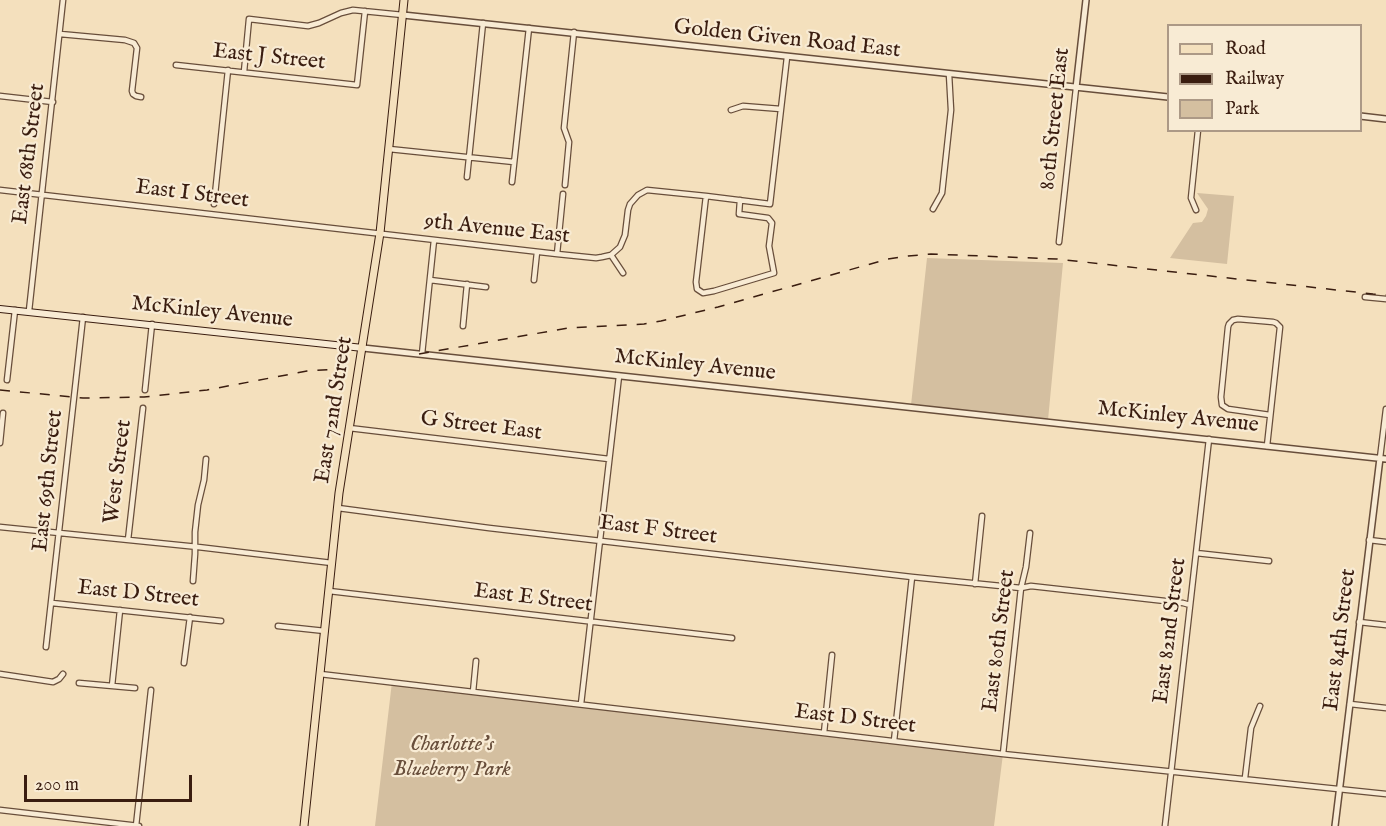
<!DOCTYPE html>
<style>
body{margin:0}
#map{position:relative;width:1386px;height:826px;overflow:hidden;background:#f4e0bd;font-family:"IM FELL English",serif}
canvas{display:block}
.legend{position:absolute;left:1167px;top:24px;width:195px;height:108px;box-sizing:border-box;background:#f8ebd4;border:2px solid #ac9986;margin:0;padding:8px 10px;list-style:none;font-size:18px;color:#3a1d10}
.legend li{display:flex;align-items:center;gap:12px;height:30px}
.legend b{width:30px;border:2px solid #ac9986}
.scale{position:absolute;left:24px;top:775px;width:168px;height:27px;box-sizing:border-box;border:3px solid #3a1d10;border-top:0;padding-left:8px;font-size:18px;line-height:21px;white-space:nowrap;color:#3a1d10;-webkit-text-stroke:4px #f8ebd4;paint-order:stroke}
</style>
<div id="map">
<canvas width="1386" height="826"></canvas>
<ul class="legend">
<li><b style="height:8px;background:#f4e0bd"></b>Road</li>
<li><b style="height:8px;background:#3a1d10"></b>Railway</li>
<li><b style="height:16px;background:#d4bfa0"></b>Park</li>
</ul>
<div class="scale">200 m</div>
</div>
<script>
const c = document.querySelector('canvas').getContext('2d');
c.lineJoin = 'round';
function fill(path, color) {
  c.fillStyle = color;
  c.fill(path, 'evenodd');
}
function poly(rows) {
  const path = new Path2D();
  for (const r of rows) {
    path.moveTo(r[0], r[1]);
    for (let i = 2; i < r.length; i += 2) path.lineTo(r[i], r[i + 1]);
  }
  return path;
}
function stroke(path, color, width, dash) {
  c.strokeStyle = color;
  c.lineWidth = width;
  c.lineCap = dash ? 'butt' : 'round';
  c.setLineDash(dash || []);
  c.stroke(path);
}
function write(font, color, halo, rows, align = 'center') {
  c.font = font + ' "IM FELL English",serif';
  c.lineWidth = 4.5;
  c.setLineDash([]);
  c.textBaseline = 'middle';
  c.strokeStyle = halo;
  c.fillStyle = color;
  for (const [text, x, y, turn = 0] of rows) {
    c.save();
    c.translate(x, y);
    c.rotate((+turn || 0) * Math.PI / 180);
    c.textAlign = isNaN(turn) ? turn : align;
    if (halo) c.strokeText(text, 0, 0);
    c.fillText(text, 0, 0);
    c.restore();
  }
}
fill(poly([
 [1197,193,1234,196,1227,264,1170,258,1193,223,1202,222,1206,216,1208,209],
 [927,258,1063,263,1048,420,911,405],
 [392,682,1003,754,994,826,375,826]
]), '#d4bfa0');
const minor = poly([
 [60,34,125,40,134,43,137,48,132,91,133,94,136,96,141,97],
 [176,65,357,85,365,11],
 [244,72,249,19,308,26,319,23,341,13,353,10,403,15],
 [0,96,53,102],
 [731,110,743,106,781,109],
 [389,149,514,162],
 [467,177,483,23],
 [512,182,529,28],
 [565,185,569,142,564,128,574,32],
 [0,190,557,254,596,258,602,257,611,255,620,247,625,235,628,210,630,204,638,195,647,190,706,196,770,204,787,57],
 [706,196,696,282,697,289,703,293,714,291,774,273,769,246,772,223,768,218,739,214,740,200],
 [214,204,228,70],
 [933,209,942,193,951,110,949,74],
 [1196,210,1191,198,1198,130],
 [1059,242,1076,88],
 [557,254,563,194],
 [611,255,623,273],
 [430,280,486,287],
 [534,280,537,252],
 [1365,297,1386,299],
 [29,311,63,0],
 [463,326,467,284],
 [422,354,434,240],
 [7,380,15,310],
 [145,390,152,324],
 [349,428,609,459],
 [0,443,3,413],
 [1267,446,1280,327,1276,323,1273,322,1238,319,1233,320,1229,324,1228,327,1221,397,1222,405,1228,409,1270,415],
 [1380,458,1386,409],
 [338,508,489,528,912,577,1021,588,1031,586,1183,603,1190,605],
 [0,527,198,547,332,563],
 [128,540,143,408],
 [1369,540,1386,542],
 [1196,553,1269,561],
 [193,581,195,554,195,532,198,505,204,480,206,459],
 [975,584,982,516],
 [329,591,732,638],
 [52,603,221,621],
 [1359,622,1386,625],
 [278,626,325,631],
 [46,647,83,317],
 [184,663,190,617],
 [0,674,53,682,59,679,63,674],
 [320,674,1003,754,1386,794],
 [79,683,135,688],
 [112,686,120,610],
 [473,692,476,661],
 [581,704,619,376],
 [1350,704,1386,708],
 [824,733,832,655],
 [894,741,912,577],
 [1003,754,1021,588,1026,567,1030,533],
 [1245,778,1251,728,1260,706],
 [0,810,139,826],
 [136,826,151,690],
 [1165,826,1209,439]
]);
const tertiary = poly([
 [403,15,1168,97],
 [1076,88,1086,0],
 [1360,116,1386,119],
 [363,348,1386,459],
 [1335,826,1380,458]
]);
const secondary = poly([
 [0,309,363,348]
]);
const primary = poly([
 [304,826,339,493,380,233,404,0]
]);
stroke(minor, '#684e3b', 7);
stroke(tertiary, '#684e3b', 8);
stroke(secondary, '#3a1d10', 8);
stroke(primary, '#3a1d10', 9);
stroke(minor, '#f8ebd4', 4.5);
stroke(tertiary, '#f8ebd4', 5);
stroke(secondary, '#f8ebd4', 6);
stroke(primary, '#f4e0bd', 7);
stroke(poly([
 [419,354,568,328,644,324,661,321,718,307,888,259,908,256,931,254,1057,259,1373,294,1386,295],
 [0,390,83,398,144,397,207,390,307,371,337,369]
]), '#3a1d10', 1.5, [10, 10]);
write('22px', '#3a1d10', '#f8ebd4', [
 ["Golden Given Road East",787,40,6],
 ["East J Street",269,58,6],
 ["80th Street East",1056,119,-84],
 ["East 68th Street",30,154,-83],
 ["East I Street",192,195,7],
 ["9th Avenue East",497,230,6],
 ["McKinley Avenue",212,313,6],
 ["McKinley Avenue",695,366,6],
 ["East 72nd Street",335,410,-81],
 ["McKinley Avenue",1178,418,6],
 ["G Street East",481,427,7],
 ["West Street",119,472,-83],
 ["East 69th Street",49,481,-84],
 ["East F Street",658,531,7],
 ["East D Street",138,595,6],
 ["East E Street",533,599,7],
 ["East 82nd Street",1171,631,-83],
 ["East 84th Street",1341,640,-83],
 ["East 80th Street",1000,641,-83],
 ["East D Street",855,720,7]
]);
write('italic 22px', '#684e3b', '#f8ebd4', [
 ["Charlotte's",452,745],
 ["Blueberry Park",452,770]
]);
</script>
